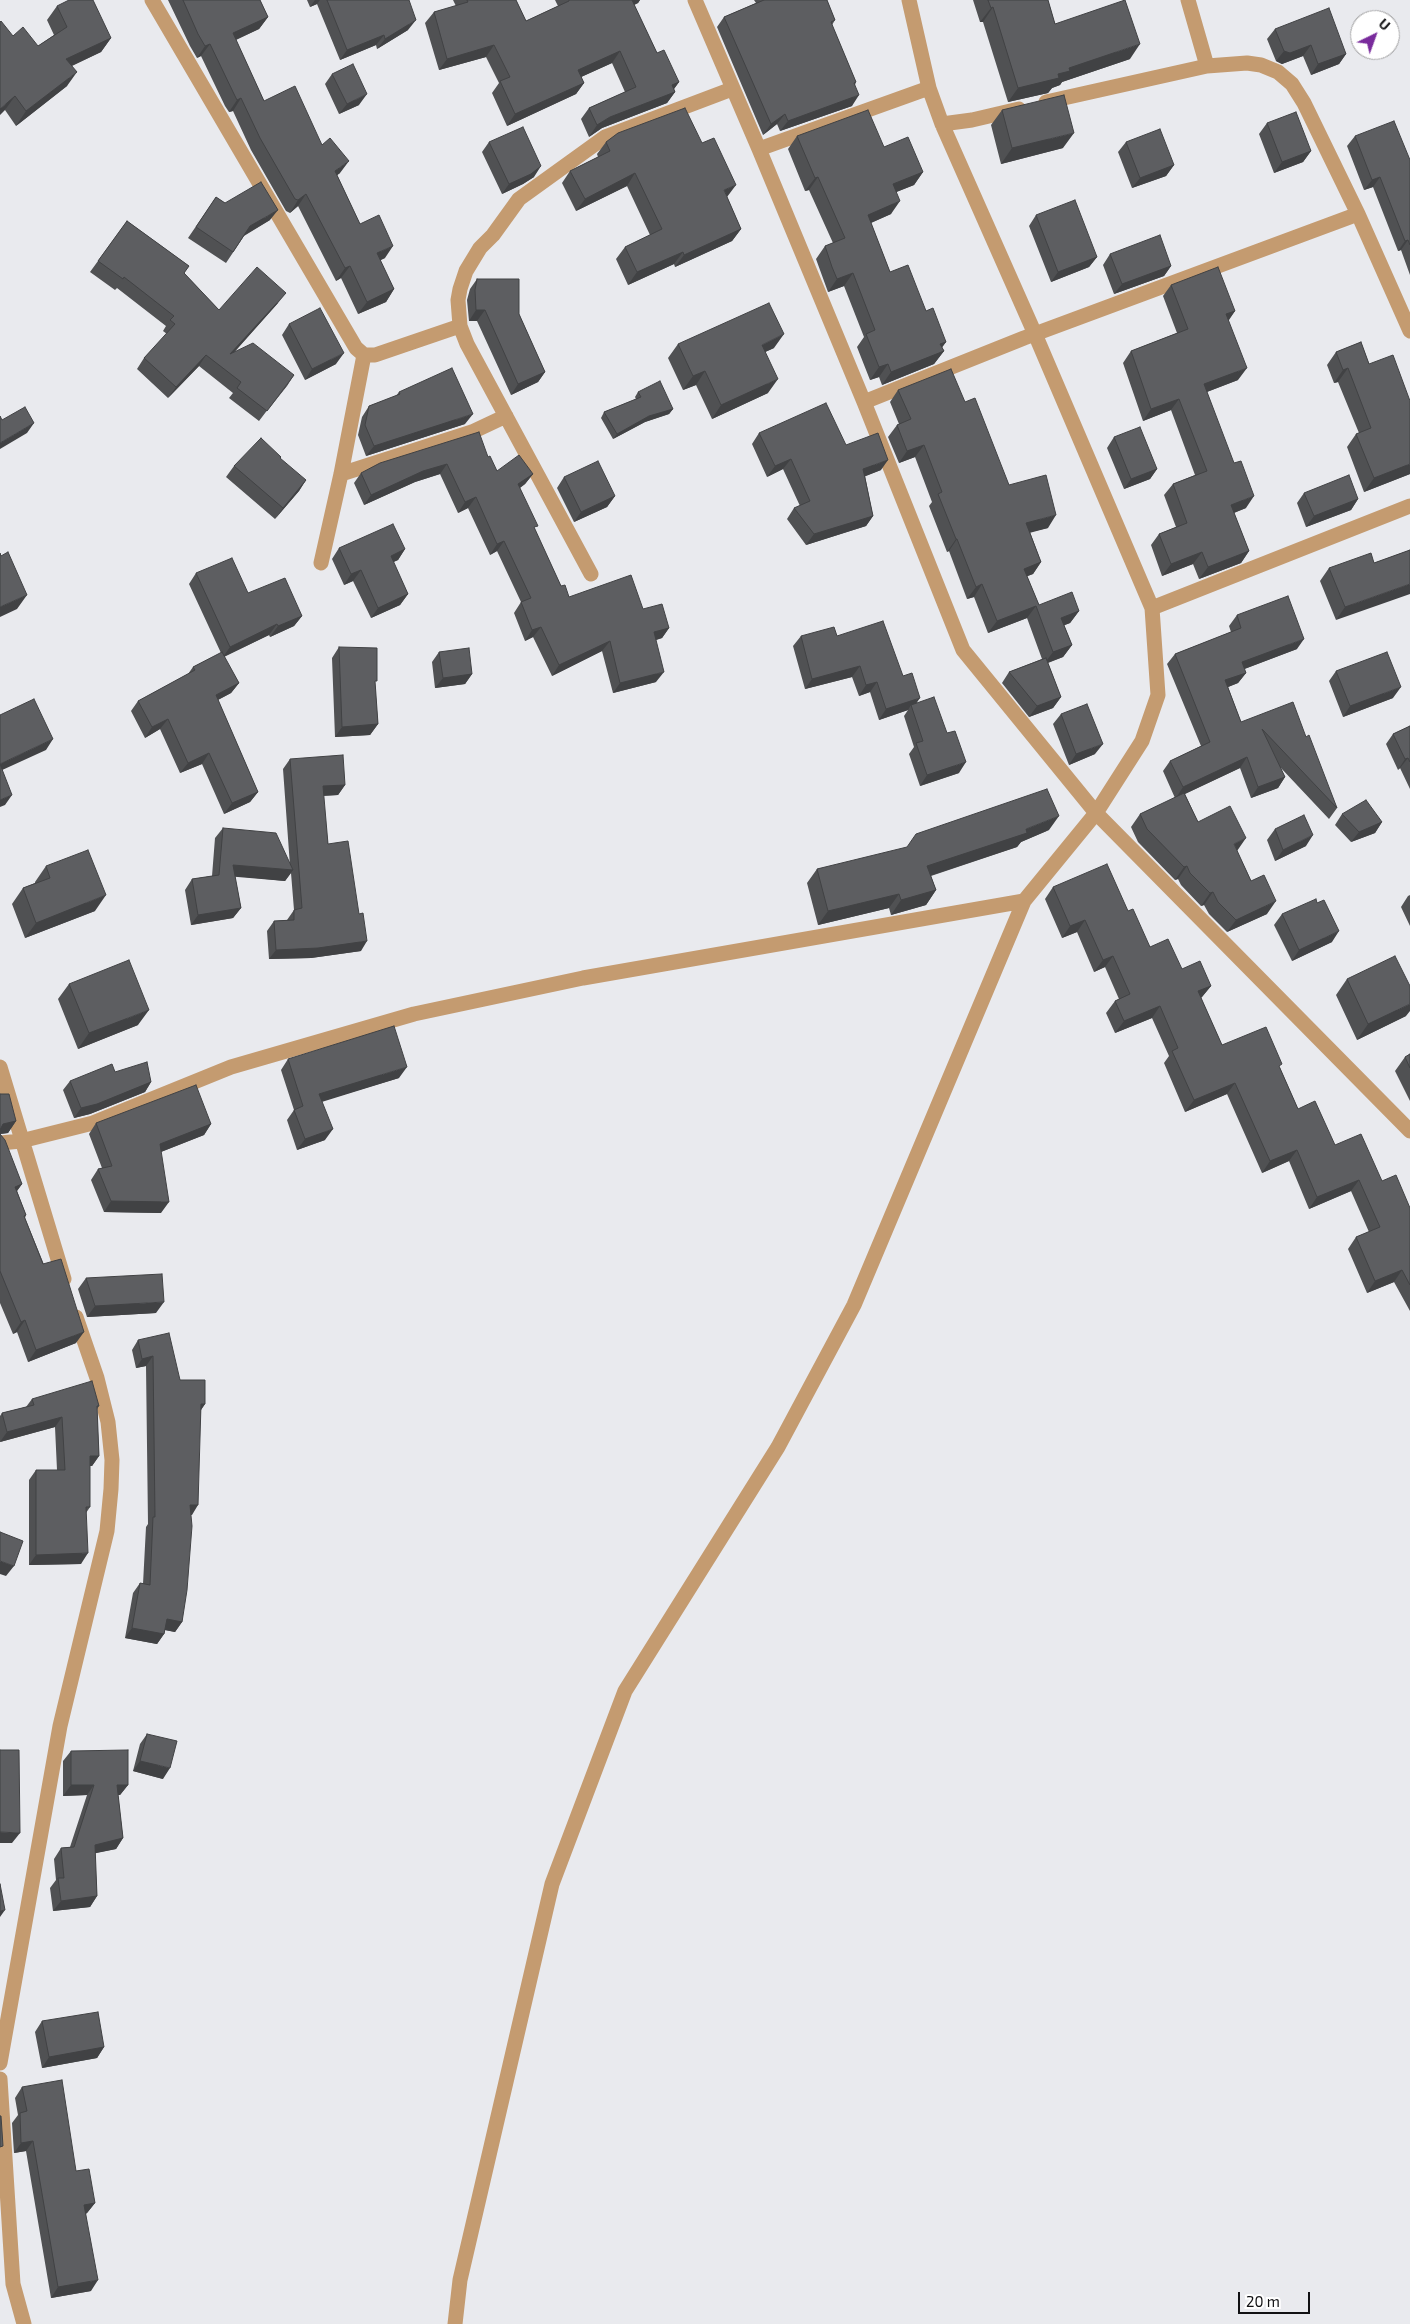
<!DOCTYPE html>
<style>
body{margin:0}
#map{position:relative;width:1410px;height:2324px;overflow:hidden;background:#e9eaee;font-family:"Exo 2",sans-serif}
canvas{display:block}
.north{position:absolute;left:1350px;top:10px;width:50px;height:50px;box-sizing:border-box;background:#fff;border:1px solid #a0a0a1;border-radius:50%;rotate:42deg;font-size:14px;font-weight:700;line-height:20px;text-align:center;color:#111113}
.north::after{content:'';display:block;margin:auto;width:18px;height:22px;background:#792b9c;clip-path:polygon(50% 0,100% 100%,50% 72%,0 100%)}
.scale{position:absolute;left:1238px;top:2292px;width:72px;height:22px;box-sizing:border-box;border:2px solid #111113;border-top:0;padding-left:6px;font-size:15px;line-height:18px;white-space:nowrap;color:#111113;-webkit-text-stroke:4px #fff;paint-order:stroke}
</style>
<div id="map">
<canvas width="1410" height="2324"></canvas>
<div class="north">U</div>
<div class="scale">20 m</div>
</div>
<script>
const c = document.querySelector('canvas').getContext('2d');
c.lineJoin = 'round';
function poly(rows) {
  const path = new Path2D();
  for (const r of rows) {
    path.moveTo(r[0], r[1]);
    for (let i = 2; i < r.length; i += 2) path.lineTo(r[i], r[i + 1]);
  }
  return path;
}
function stroke(path, color, width, dash) {
  c.strokeStyle = color;
  c.lineWidth = width;
  c.lineCap = dash ? 'butt' : 'round';
  c.setLineDash(dash || []);
  c.stroke(path);
}
function fill(path, color) {
  c.fillStyle = color;
  c.fill(path, 'evenodd');
}
stroke(poly([
 [152,0,356,348,364,355,375,355,460,326],
 [695,0,759,149,864,402,963,650,1096,813,1410,1131],
 [1188,0,1207,66],
 [1046,102,1207,66,1247,63,1261,65,1278,72,1292,84,1304,103,1358,214,1410,331],
 [942,124,972,120,1019,109],
 [759,149,929,88],
 [864,402,1024,338,1358,214],
 [341,474,472,432,506,416],
 [321,563,341,474,364,355],
 [591,574,467,344,460,326,458,300,460,289,466,271,480,248,493,235,519,199,605,137,732,89],
 [1152,608,1410,506],
 [0,1067,64,1279],
 [0,1143,21,1141,93,1123,231,1067,414,1014,583,978,1024,901,1096,813,1142,741,1158,695,1152,608,1035,334,942,124,929,88,909,0],
 [0,2063,60,1726,107,1531,111,1489,112,1460,108,1422,97,1378,76,1317],
 [0,2079,13,2284,24,2324],
 [455,2324,460,2280,552,1884,625,1691,778,1447,854,1305,1024,901]
]), '#c49b70', 15);
fill(poly([
 [168,0,260,0,268,17,259,29,236,40,264,101,322,145,340,173,337,175,360,224,385,258,380,260,394,289,386,302,358,314,341,278,336,281,298,206,290,213,286,211,251,150,233,111,229,112,225,106,201,56,197,58,190,46],
 [307,0,409,0,408,30,377,49,376,45,340,60,317,4,310,7],
 [453,0,516,0,526,21,558,6,555,0,640,0,638,3,634,5,657,53,679,82,674,89,675,92,667,103,602,128,589,137,581,119,589,108,625,92,612,63,581,77,584,83,576,94,507,126,492,93,499,83,486,57,439,70,425,23,434,12,456,6],
 [754,0,827,0,835,20,832,25,856,82,855,85,852,106,780,131,777,124,763,135,717,27,724,17,756,3],
 [973,0,1048,0,1055,24,1130,59,1062,82,1060,85,1052,88,1048,93,1008,102,983,22,980,22],
 [57,6,111,38,101,52,72,66,67,86,16,126,5,110,13,36,38,46,54,35,47,20],
 [1275,29,1346,54,1339,64,1311,75,1303,56,1282,64,1276,61,1267,39],
 [332,74,359,105,339,114,325,84],
 [1002,110,1063,148,1001,164,991,125],
 [1267,123,1311,151,1303,162,1274,173,1259,134],
 [797,136,884,147,923,172,914,185,896,192,891,214,871,223,890,272,926,311,946,342,942,347,944,351,934,364,882,385,879,377,870,380,857,347,864,337,844,286,828,292,816,259,825,246,833,243,809,190,805,191,788,149],
 [1355,136,1410,160,1410,275,1401,250,1398,251,1373,187,1364,190,1347,146],
 [489,142,534,177,523,184,502,194,482,152],
 [606,142,727,197,741,229,732,241,675,267,674,264,628,285,616,259,625,247,650,235,627,186,576,211,562,183,570,171,598,157,597,154],
 [1126,142,1174,165,1166,176,1132,188,1118,152],
 [216,197,225,203,270,220,244,236,226,263,188,238],
 [1036,215,1097,257,1089,267,1051,282,1029,226],
 [127,221,189,266,184,273,219,310,278,303,234,352,294,375,259,421,229,398,233,393,199,366,168,398,137,369,144,358,167,334,163,331,166,326,117,288,115,290,90,272],
 [1110,254,1171,266,1164,276,1114,294,1103,265],
 [477,279,519,314,545,372,538,382,511,395,477,321,469,321,467,300,470,289],
 [1171,285,1235,311,1228,320,1238,380,1207,392,1246,508,1234,513,1249,551,1241,563,1199,579,1193,564,1162,576,1151,545,1159,534,1176,527,1164,495,1173,484,1195,475,1171,410,1143,421,1123,363,1131,351,1177,333,1163,296],
 [289,324,336,364,305,380,282,335],
 [1361,342,1410,474,1364,492,1347,447,1356,434,1359,433,1338,382,1334,383,1327,365,1336,352],
 [678,344,774,348,765,352,768,393,712,419,696,385,683,390,668,358],
 [898,390,965,402,1009,485,1048,528,1030,532,1041,562,1033,574,1027,576,1039,605,1079,611,1070,623,1064,625,1072,645,1063,657,1048,663,1061,697,1053,708,1029,717,1002,683,1009,672,1042,659,1027,618,988,633,974,597,967,599,949,551,947,552,929,506,932,502,915,457,899,463,888,437,897,425,899,424,890,402],
 [399,392,465,424,366,456,358,435,362,417,369,406,396,396],
 [638,392,673,409,669,414,645,422,613,439,601,418,604,412,636,399,635,397],
 [759,433,846,445,881,470,865,476,873,516,866,526,806,545,787,519,794,508,800,506,783,469,767,477,752,444],
 [1114,437,1157,469,1150,479,1124,489,1107,448],
 [488,457,497,471,533,474,525,484,520,488,535,530,561,586,569,597,643,609,669,628,662,638,656,640,656,682,613,693,602,651,552,676,533,637,525,641,514,613,521,602,497,551,490,555,468,508,458,513,440,474,415,482,364,505,354,483,361,473],
 [234,466,306,480,299,491,275,519,226,477],
 [564,477,615,496,607,507,574,522,557,488],
 [1304,493,1358,499,1351,510,1306,527,1297,503],
 [339,548,405,549,398,560,393,562,408,594,400,605,371,618,353,581,344,585,332,559],
 [1410,550,1336,620,1320,581,1329,568,1374,563],
 [196,573,248,593,302,616,294,626,270,637,269,635,224,657,239,683,231,693,218,700,258,792,250,802,224,814,202,764,180,773,160,729,145,738,131,711,138,701,188,674,193,667,221,653,189,584],
 [1237,615,1297,649,1244,669,1246,673,1238,683,1228,687,1241,722,1306,737,1337,808,1329,819,1280,767,1285,777,1278,788,1251,798,1240,768,1185,794,1198,822,1237,851,1267,914,1227,932,1209,914,1204,905,1201,906,1181,885,1178,879,1175,880,1138,842,1131,827,1140,814,1175,798,1163,771,1170,761,1201,746,1167,664,1175,654,1231,632,1229,626],
 [801,636,837,636,903,676,917,703,959,773,920,786,909,754,914,747,904,716,908,710,879,720,870,692,859,696,852,677,805,689,793,646],
 [339,647,375,684,378,724,370,735,335,737,332,658],
 [439,652,472,674,465,684,435,688,432,662],
 [1336,671,1393,698,1343,717,1329,681],
 [1061,714,1095,754,1069,765,1053,724],
 [1410,726,1410,789,1400,768,1398,770,1386,744,1393,734],
 [290,759,345,785,338,795,323,796,328,844,361,951,311,958,269,959,267,931,274,921,287,920,294,910,291,873,285,881,235,876,241,908,233,918,191,925,185,890,192,879,212,876,215,838,223,828,290,866,283,769],
 [1342,814,1382,822,1375,833,1351,842,1335,825],
 [1275,829,1306,846,1275,861,1267,840],
 [1049,830,1021,842,1017,847,931,876,936,890,926,905,891,915,889,908,818,925,807,883,817,869],
 [46,866,95,911,25,938,12,904,23,888,35,883,35,882],
 [1053,887,1128,911,1150,947,1182,969,1211,986,1201,998,1222,1045,1280,1068,1298,1109,1335,1145,1382,1181,1410,1208,1410,1311,1394,1282,1367,1293,1348,1249,1356,1237,1369,1232,1351,1191,1309,1209,1289,1161,1262,1173,1227,1094,1185,1112,1164,1063,1169,1056,1152,1018,1115,1033,1106,1013,1115,1001,1119,999,1105,967,1094,972,1077,932,1062,938,1045,899],
 [1410,895,1410,926,1401,907,1408,896],
 [1282,914,1332,942,1292,961,1274,925],
 [1347,979,1406,1016,1357,1040,1336,995],
 [69,984,138,1025,78,1049,58,999],
 [1410,1054,1410,1101,1395,1071,1405,1057],
 [288,1059,399,1078,322,1101,325,1140,297,1150,287,1120,294,1110,281,1070],
 [70,1081,151,1082,145,1092,90,1114,74,1118,63,1090],
 [0,1094,16,1121,8,1133,0,1134,22,1184,17,1191,26,1215,25,1218,76,1343,28,1362,17,1332,13,1334,0,1303],
 [96,1123,211,1124,204,1135,161,1152,161,1213,104,1212,91,1180,98,1169,102,1168,89,1134],
 [86,1278,156,1313,87,1317,78,1289],
 [138,1340,205,1404,201,1410,191,1515,182,1622,175,1632,165,1630,164,1634,157,1644,125,1638,133,1593,140,1583,143,1584,146,1527,148,1524,146,1366,136,1368,132,1350],
 [32,1399,99,1406,97,1409,99,1456,92,1466,90,1466,90,1507,86,1513,81,1564,29,1565,29,1480,36,1470,57,1470,55,1427,0,1442,0,1416,2,1413,26,1407],
 [147,1734,163,1779,133,1771,140,1744],
 [71,1751,128,1785,120,1795,118,1795,123,1838,116,1849,95,1853,97,1896,90,1907,53,1911,50,1888,56,1880,54,1859,61,1848,70,1847,87,1795,63,1796,63,1761],
 [42,2021,104,2047,97,2058,42,2068,35,2032],
 [22,2087,76,2171,95,2203,87,2213,86,2214,91,2291,51,2298,26,2151,14,2153,12,2123,18,2115,15,2098]
]), '#505153');
fill(poly([
 [315,0,320,0,317,4,310,7],
 [630,0,640,0,638,3,623,10],
 [993,7,983,22,980,22,991,8],
 [268,17,259,29,224,45,233,33],
 [416,20,408,30,377,49,385,39],
 [384,35,376,45,340,60,347,50],
 [111,38,101,52,56,73,66,59],
 [210,44,201,56,197,58,205,46],
 [1140,44,1130,59,1062,82,1060,85,1052,88,1048,93,1008,102,1018,88,1058,74,1069,68],
 [494,45,486,57,439,70,447,59],
 [1311,45,1303,56,1282,64,1276,61,1284,51],
 [620,51,612,63,570,82,578,70],
 [1346,54,1339,64,1311,75,1318,64],
 [77,72,67,86,16,126,26,111],
 [679,82,671,93,672,85],
 [584,83,576,94,507,126,515,114],
 [675,92,667,103,602,128,589,137,597,125,610,117],
 [367,94,359,105,339,114,347,104],
 [859,95,852,106,780,131,788,121],
 [15,96,5,110,0,115,0,109],
 [241,98,233,111,229,112,237,100],
 [785,114,777,124,763,135,771,124],
 [1074,133,1063,148,1001,164,1012,148],
 [1311,151,1303,162,1274,173,1282,162],
 [349,161,340,173,327,183,335,171],
 [1174,165,1166,176,1132,188,1140,178],
 [541,166,534,177,523,184,502,194,509,184],
 [923,172,914,185,884,197,893,184],
 [635,173,627,186,576,211,585,199],
 [818,177,809,190,805,191,815,178],
 [1380,177,1373,187,1364,190,1372,180],
 [736,185,727,197,724,190],
 [306,194,298,206,290,213,298,200],
 [900,201,891,214,859,228,868,215],
 [278,210,270,220,243,236,250,226],
 [741,229,732,241,675,267,684,255],
 [1408,240,1401,250,1398,251,1405,241],
 [393,246,385,258,369,266,377,253],
 [683,252,674,264,628,285,637,272],
 [1097,257,1089,267,1051,282,1058,272],
 [350,266,341,278,336,281,345,268],
 [1171,266,1164,276,1114,294,1122,284],
 [853,273,844,286,828,292,837,279],
 [394,289,386,302,358,314,367,302],
 [286,293,278,303,223,365,230,354],
 [476,310,485,310,477,321,469,321],
 [1235,311,1227,323,1226,314],
 [784,334,774,348,752,358,762,345],
 [946,342,938,353,944,351,934,364,882,385,891,372,940,344],
 [344,353,336,364,305,380,312,369],
 [206,355,199,366,168,398,176,387],
 [888,364,879,377,870,380,879,367],
 [1247,368,1238,380,1196,396,1204,384],
 [1348,368,1338,382,1334,383,1343,370],
 [705,371,696,385,683,390,693,376],
 [545,372,538,382,511,395,518,384],
 [294,375,287,386,259,421,267,411],
 [778,379,768,393,712,419,721,405],
 [1179,399,1171,410,1143,421,1151,409],
 [673,409,669,414,645,422,613,439,617,434,649,416],
 [473,414,465,424,366,456,374,446],
 [34,423,27,433,0,449,0,443],
 [924,445,915,457,899,463,907,451],
 [791,459,783,469,767,477,775,466],
 [888,460,881,470,856,480,863,469],
 [447,464,440,474,415,482,364,505,371,495,423,471],
 [1410,464,1410,474,1364,492,1374,478],
 [1157,469,1150,479,1124,489,1131,479],
 [533,474,525,484,511,494,518,484],
 [306,480,299,491,275,519,283,508],
 [615,496,607,507,574,522,581,512],
 [1254,496,1246,508,1223,517,1231,505],
 [476,497,468,508,458,513,465,502],
 [1358,499,1351,510,1306,527,1314,516],
 [1056,515,1048,528,1018,536,1026,523],
 [873,516,866,526,806,545,814,534],
 [956,539,957,539,949,551,947,552],
 [504,541,497,551,490,555,497,544],
 [405,549,398,560,383,567,391,556],
 [1249,551,1241,563,1199,579,1208,567],
 [1202,552,1193,564,1162,576,1171,564],
 [1041,562,1033,574,1015,581,1024,569],
 [361,570,353,581,344,585,351,574],
 [982,584,974,597,967,599,976,587],
 [1410,584,1410,594,1336,620,1345,607],
 [408,594,400,605,371,618,378,608],
 [27,595,17,609,0,617,0,607],
 [1036,606,1027,618,988,633,997,621],
 [1079,611,1070,623,1053,630,1061,618],
 [302,616,294,626,270,637,278,626],
 [277,624,269,635,223,657,230,647],
 [541,627,533,637,525,641,532,630],
 [669,628,662,638,646,643,654,632],
 [1304,639,1297,649,1234,673,1242,662],
 [610,641,602,651,552,676,559,665],
 [1072,645,1063,657,1044,664,1053,652],
 [860,666,852,677,805,689,812,679],
 [664,672,656,682,613,693,620,683],
 [1246,673,1238,683,1218,691,1225,680],
 [472,674,465,684,435,688,443,678],
 [877,682,870,692,859,696,866,685],
 [239,683,231,693,208,705,216,695],
 [1401,687,1393,698,1343,717,1350,706],
 [1061,697,1053,708,1029,717,1037,706],
 [920,698,913,708,911,705,908,710,879,720,886,709],
 [168,719,160,729,145,738,152,727],
 [378,724,370,735,335,737,342,727],
 [53,739,46,750,0,771,0,764],
 [1103,744,1095,754,1069,765,1076,754],
 [209,753,202,764,180,773,188,763],
 [1247,757,1240,768,1176,798,1183,787],
 [1408,758,1400,768,1398,770,1405,759],
 [966,762,959,773,920,786,927,775],
 [1285,777,1278,788,1251,798,1258,787],
 [345,785,338,795,316,796,323,786],
 [258,792,250,802,224,814,232,803],
 [12,795,5,805,0,807,0,800],
 [1059,816,1049,830,1021,842,1017,847,917,880,927,866,1026,829],
 [1382,822,1375,833,1351,842,1359,832],
 [1313,835,1306,846,1275,861,1283,850],
 [1246,838,1237,851,1234,844],
 [233,865,293,870,285,881,226,876],
 [1187,866,1178,879,1175,880,1184,867],
 [936,890,926,905,891,915,901,900],
 [1213,892,1204,905,1201,906,1210,893],
 [899,894,889,908,818,925,828,911],
 [106,895,95,911,25,938,36,923],
 [1276,901,1267,914,1227,932,1236,920],
 [241,908,233,918,191,925,198,915],
 [1085,920,1077,932,1062,938,1070,926],
 [1339,931,1332,942,1292,961,1299,950],
 [367,941,361,951,311,958,269,959,276,950],
 [1113,956,1105,967,1094,972,1103,960],
 [1211,986,1202,997,1190,1003,1198,991],
 [1410,1004,1410,1011,1406,1016,1357,1040,1368,1024],
 [1160,1006,1152,1018,1115,1033,1124,1021],
 [149,1010,138,1025,78,1049,89,1033],
 [407,1067,399,1078,312,1105,319,1094],
 [151,1082,145,1092,90,1114,74,1118,81,1108],
 [1235,1083,1227,1094,1185,1112,1194,1100],
 [16,1121,8,1133,0,1134,0,1128,3,1124],
 [211,1124,204,1135,153,1155,160,1144],
 [333,1129,325,1140,297,1150,305,1139],
 [1297,1150,1289,1161,1262,1173,1270,1161],
 [1359,1180,1351,1191,1309,1209,1317,1197],
 [22,1184,14,1195,15,1187],
 [111,1201,169,1202,161,1213,104,1212],
 [1402,1270,1394,1282,1367,1293,1375,1281],
 [164,1302,156,1313,87,1317,95,1306],
 [25,1320,17,1332,13,1334,21,1322],
 [84,1332,76,1343,28,1362,36,1350],
 [153,1356,146,1366,136,1368,142,1359],
 [201,1404,205,1404,198,1414],
 [62,1417,55,1427,0,1442,7,1432],
 [90,1456,99,1456,92,1466,83,1466],
 [190,1505,198,1505,192,1515,183,1515],
 [88,1553,81,1564,29,1565,36,1555],
 [0,1561,14,1566,6,1576,0,1574],
 [167,1619,182,1622,175,1632,160,1629],
 [132,1628,164,1634,157,1644,125,1638],
 [140,1761,170,1768,163,1779,133,1771],
 [71,1785,94,1785,87,1795,63,1796],
 [117,1785,128,1785,120,1795,110,1795],
 [0,1832,20,1833,12,1843,0,1843],
 [123,1838,116,1849,87,1855,95,1845],
 [97,1896,90,1907,53,1911,61,1901],
 [5,1910,0,1917,0,1911],
 [104,2047,97,2058,42,2068,49,2057],
 [33,2141,26,2151,14,2153,21,2143],
 [95,2203,87,2213,77,2215,84,2205],
 [98,2280,91,2291,51,2298,58,2287]
]), '#414244');
const building = poly([
 [69,0,93,0,111,38,66,59,77,72,26,111,15,96,0,109,0,22,1,21,13,36,23,27,38,46,67,27,57,6,69,0],
 [183,0,260,0,268,17,233,33,264,101,295,86,322,145,330,138,349,161,335,171,360,224,379,215,393,246,377,253,394,289,367,302,350,266,345,268,306,194,298,200,295,199,260,138,241,98,237,100,234,94,210,44,205,46,198,34,183,0],
 [327,0,409,0,416,20,385,39,384,35,347,50,327,0],
 [467,0,516,0,526,21,569,1,569,0,632,0,657,53,664,50,679,82,672,85,675,92,610,117,597,125,589,108,636,87,620,51,578,70,584,83,515,114,500,81,510,77,494,45,447,59,434,12,468,2,467,0],
 [764,0,827,0,835,20,831,22,856,82,854,83,859,95,788,121,785,114,771,124,724,17,764,0],
 [988,0,1048,0,1055,24,1125,0,1140,44,1069,68,1070,71,1058,74,1059,78,1018,88,993,7,991,8,988,0],
 [1329,8,1346,54,1318,64,1311,45,1290,53,1284,51,1275,29,1329,8],
 [353,64,367,94,347,104,332,74,353,64],
 [1064,95,1074,133,1012,148,1002,110,1064,95],
 [685,108,702,143,714,138,736,185,724,190,741,229,684,255,683,252,637,272,625,247,662,229,635,173,585,199,570,171,610,151,606,142,618,133,685,108],
 [868,110,884,147,908,137,923,172,893,184,900,201,868,215,890,272,908,265,926,311,933,308,946,342,940,344,944,351,891,372,888,364,879,367,866,334,875,330,853,273,837,279,832,267,825,246,845,238,818,177,815,178,797,136,868,110],
 [1296,112,1311,151,1282,162,1267,123,1296,112],
 [1394,121,1410,160,1410,245,1408,240,1405,241,1380,177,1372,180,1355,136,1394,121],
 [523,127,541,166,531,174,509,184,489,142,523,127],
 [1160,129,1174,165,1140,178,1126,142,1160,129],
 [261,182,278,210,250,226,233,252,196,227,216,197,225,203,261,182],
 [1075,200,1097,257,1058,272,1036,215,1075,200],
 [127,221,189,266,184,273,219,310,257,267,286,293,230,354,253,343,294,375,267,411,237,388,241,382,206,355,176,387,144,358,175,324,170,320,174,316,124,277,123,279,98,261,127,221],
 [1160,235,1171,266,1122,284,1110,254,1160,235],
 [1218,267,1235,311,1226,314,1247,368,1204,384,1234,463,1241,461,1254,496,1231,505,1249,551,1208,567,1202,552,1171,564,1159,534,1187,523,1173,484,1207,471,1179,399,1151,409,1131,351,1188,329,1171,285,1218,267],
 [477,279,519,279,519,314,545,372,518,384,485,310,476,310,475,290,477,279],
 [769,303,784,334,762,345,778,379,721,405,705,371,693,376,678,344,769,303],
 [320,308,344,353,312,369,289,324,320,308],
 [1361,342,1369,364,1393,355,1410,401,1410,464,1374,478,1356,434,1371,428,1348,368,1343,370,1336,352,1361,342],
 [452,368,473,414,374,446,365,425,369,406,400,394,399,392,452,368],
 [951,369,965,402,975,398,1009,485,1046,475,1056,515,1026,523,1041,562,1024,569,1039,605,1072,592,1079,611,1061,618,1072,645,1053,652,1036,606,997,621,982,584,976,587,957,539,956,539,938,494,942,492,924,445,907,451,897,425,911,419,898,390,951,369],
 [660,381,673,409,649,416,617,434,604,412,641,397,638,392,660,381],
 [826,403,846,445,878,433,888,460,863,469,873,516,814,534,794,508,810,501,791,459,775,466,759,433,826,403],
 [25,407,34,423,0,443,0,416,2,420,25,407],
 [1140,427,1157,469,1131,479,1114,437,1140,427],
 [479,432,488,457,490,456,497,471,519,455,533,474,518,484,538,526,534,527,561,586,565,585,569,597,631,575,643,609,662,604,669,628,654,632,664,672,620,683,610,641,559,665,541,627,532,630,521,602,531,598,504,541,497,544,476,497,465,502,447,464,423,471,371,495,361,473,380,463,479,432],
 [261,438,281,457,280,458,306,480,283,508,234,466,261,438],
 [598,461,615,496,581,512,564,477,598,461],
 [1349,475,1358,499,1314,516,1304,493,1349,475],
 [393,524,405,549,391,556,408,594,378,608,361,570,351,574,339,548,393,524],
 [1410,550,1410,584,1345,607,1329,568,1371,553,1374,563,1410,550],
 [8,552,27,595,0,607,0,553,1,556,8,552],
 [232,558,248,593,285,578,302,616,278,626,277,624,230,647,196,573,232,558],
 [1288,596,1304,639,1242,662,1246,673,1225,680,1241,722,1293,702,1306,737,1309,735,1337,808,1262,729,1285,777,1258,787,1247,757,1183,787,1170,761,1210,742,1175,654,1241,628,1237,615,1288,596],
 [883,621,903,676,912,673,920,698,886,709,877,682,866,685,860,666,812,679,801,636,834,627,837,636,883,621],
 [339,647,377,648,377,681,375,681,378,724,342,727,339,647],
 [469,648,472,674,443,678,439,652,469,648],
 [222,652,239,683,216,695,258,792,232,803,209,753,188,763,168,719,152,727,138,701,195,670,193,667,222,652],
 [1387,652,1401,687,1350,706,1336,671,1387,652],
 [1046,658,1061,697,1037,706,1009,672,1046,658],
 [934,697,947,733,955,731,966,762,927,775,916,743,923,741,911,705,934,697],
 [34,699,53,739,0,764,12,795,0,800,0,715,34,699],
 [1087,704,1103,744,1076,754,1061,714,1087,704],
 [1410,726,1410,762,1408,758,1405,759,1393,734,1410,726],
 [343,755,345,785,323,786,328,844,348,841,359,914,363,913,367,941,318,948,276,950,274,921,294,920,294,910,302,908,290,759,343,755],
 [1047,789,1059,816,1026,829,1027,833,927,866,936,890,901,900,899,894,828,911,817,869,907,847,916,834,1047,789],
 [1184,793,1198,822,1230,806,1246,838,1234,844,1251,881,1264,875,1276,901,1236,920,1218,902,1213,892,1210,893,1190,873,1187,866,1184,867,1147,829,1140,814,1184,793],
 [1366,800,1382,822,1359,832,1342,814,1366,800],
 [1304,815,1313,835,1283,850,1275,829,1304,815],
 [223,828,276,833,293,870,233,865,241,908,198,915,192,879,219,875,223,828],
 [88,850,106,895,36,923,23,888,50,878,46,866,88,850],
 [1107,864,1128,911,1133,909,1150,947,1168,939,1182,969,1200,961,1211,986,1198,991,1222,1045,1266,1027,1282,1064,1279,1066,1298,1109,1315,1101,1335,1145,1361,1134,1382,1181,1396,1175,1410,1208,1410,1285,1402,1270,1375,1281,1356,1237,1380,1227,1359,1180,1317,1197,1297,1150,1270,1161,1235,1083,1194,1100,1172,1051,1178,1048,1160,1006,1124,1021,1115,1001,1130,994,1113,956,1103,960,1085,920,1070,926,1053,887,1107,864],
 [1316,899,1317,903,1324,900,1339,931,1299,950,1282,914,1316,899],
 [1395,956,1410,986,1410,1004,1368,1024,1347,979,1395,956],
 [129,960,149,1010,89,1033,69,984,129,960],
 [394,1026,407,1067,319,1094,333,1129,305,1139,294,1110,303,1106,288,1059,394,1026],
 [1410,1054,1410,1068,1405,1057,1410,1054],
 [147,1062,151,1082,97,1104,81,1108,70,1081,112,1064,115,1072,147,1062],
 [196,1085,211,1124,160,1144,169,1202,111,1201,98,1169,112,1166,96,1123,196,1085],
 [0,1094,9,1094,16,1121,3,1124,0,1130,0,1094],
 [0,1134,5,1140,22,1184,15,1187,26,1215,24,1216,43,1264,61,1259,84,1332,36,1350,25,1320,21,1322,0,1271,0,1134],
 [162,1274,164,1302,95,1306,86,1278,162,1274],
 [169,1333,180,1380,205,1380,205,1404,201,1404,198,1505,190,1505,192,1526,187,1590,182,1622,167,1619,164,1634,132,1628,140,1583,150,1585,153,1517,155,1517,153,1356,142,1359,138,1340,169,1333],
 [92,1381,99,1406,97,1406,99,1456,90,1456,90,1507,86,1507,88,1553,36,1555,36,1470,65,1470,62,1417,7,1432,2,1413,34,1405,32,1399,92,1381],
 [0,1532,23,1541,14,1566,0,1561,0,1532],
 [147,1734,177,1741,170,1768,140,1761,147,1734],
 [0,1750,19,1750,20,1833,0,1832,0,1750],
 [128,1750,128,1785,117,1785,123,1838,95,1845,97,1896,61,1901,58,1878,64,1878,61,1848,74,1847,94,1785,71,1785,71,1751,128,1750],
 [0,1884,5,1910,0,1911,0,1884],
 [98,2012,104,2047,49,2057,42,2021,98,2012],
 [62,2080,76,2171,89,2169,95,2203,84,2205,98,2280,58,2287,33,2141,21,2143,20,2113,27,2111,22,2087,62,2080],
 [0,2116,1,2116,3,2146,0,2147,0,2116]
]);
fill(building, '#5d5e61');
stroke(building, '#414244', 1);
</script>
